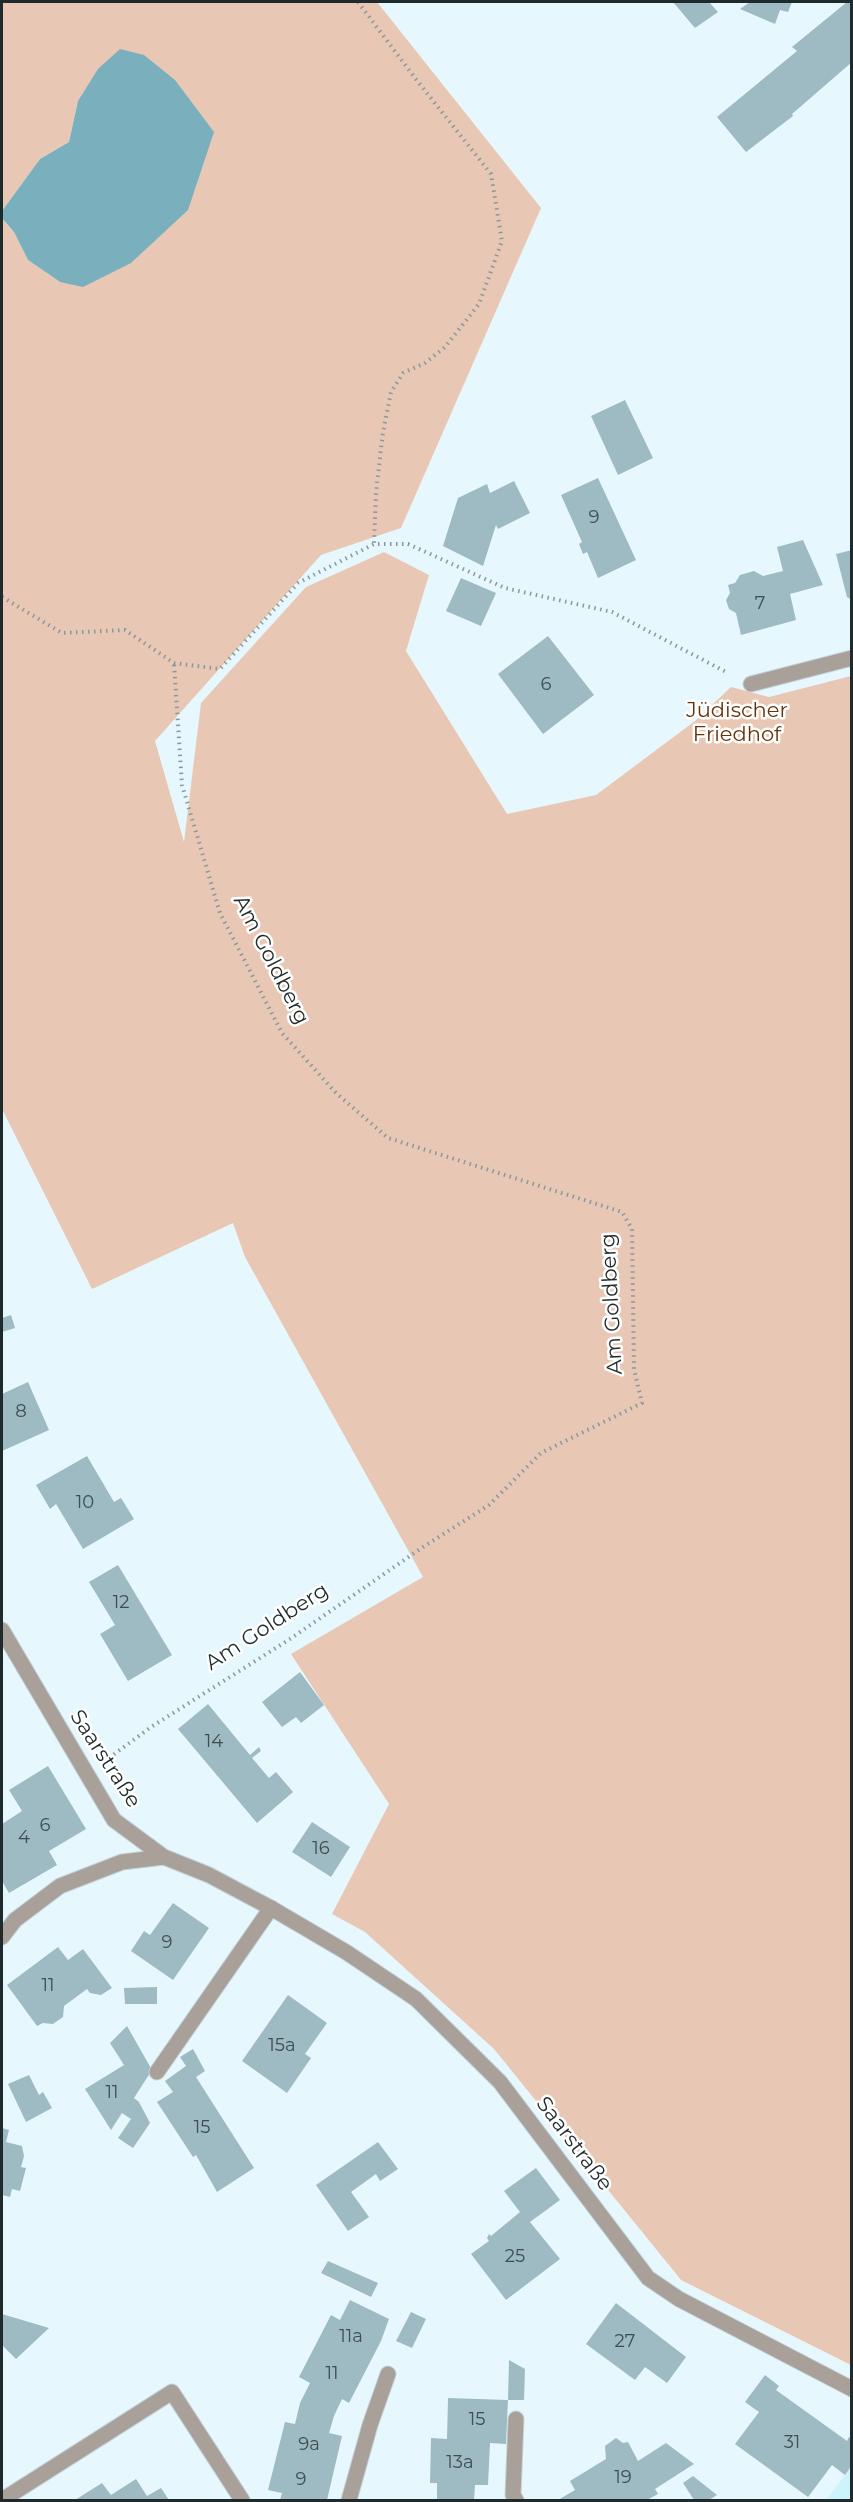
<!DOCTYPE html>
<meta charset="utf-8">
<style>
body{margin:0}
#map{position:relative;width:853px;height:2502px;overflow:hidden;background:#e6f8fd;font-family:Montserrat,sans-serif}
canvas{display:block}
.frame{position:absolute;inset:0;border:3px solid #1f2a2d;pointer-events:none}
</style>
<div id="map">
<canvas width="853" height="2502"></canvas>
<div class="frame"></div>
</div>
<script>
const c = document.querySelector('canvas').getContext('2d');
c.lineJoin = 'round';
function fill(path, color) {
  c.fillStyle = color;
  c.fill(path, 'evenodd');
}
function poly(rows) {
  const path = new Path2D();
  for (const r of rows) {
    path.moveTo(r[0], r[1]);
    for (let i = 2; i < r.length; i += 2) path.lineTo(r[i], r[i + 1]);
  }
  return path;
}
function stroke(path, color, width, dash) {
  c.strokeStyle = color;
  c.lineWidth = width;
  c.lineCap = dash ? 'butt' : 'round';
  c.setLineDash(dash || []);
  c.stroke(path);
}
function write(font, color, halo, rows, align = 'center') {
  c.font = font + ' Montserrat,sans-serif';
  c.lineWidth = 5;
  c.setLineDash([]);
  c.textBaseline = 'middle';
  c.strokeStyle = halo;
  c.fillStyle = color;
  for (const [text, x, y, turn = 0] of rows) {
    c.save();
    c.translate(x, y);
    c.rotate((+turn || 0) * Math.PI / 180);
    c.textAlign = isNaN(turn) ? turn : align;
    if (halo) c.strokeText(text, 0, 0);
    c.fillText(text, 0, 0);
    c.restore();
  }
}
fill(poly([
 [851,2465,851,2500,826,2500,845,2475]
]), '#cdf4fe');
fill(poly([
 [2,2,377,2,541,208,401,528,321,555,155,741,184,842,201,703,306,587,384,552,429,575,406,651,507,814,596,795,695,721,731,687,769,697,851,676,851,2365,681,2280,494,2049,365,1932,332,1914,389,1804,291,1654,423,1577,245,1257,233,1223,92,1289,2,1109,2,218,14,232,28,260,60,282,78,101,69,142,40,159,2,211]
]), '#e8c8b4');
fill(poly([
 [120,49,144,55,175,80,214,132,188,210,131,263,83,287,60,282,28,260,14,232,2,218,2,211,40,159,69,142,78,101,98,69]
]), '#7aafbd');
fill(poly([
 [673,2,709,2,718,12,695,28],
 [750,2,792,2,788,12,780,10,775,24,740,9],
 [847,2,852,4,852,62,792,114,793,116,746,152,717,117,797,51,792,47],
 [625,400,653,458,618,475,591,416],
 [598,478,636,560,598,578,587,552,583,554,579,544,582,542,561,495],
 [514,481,530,513,498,529,496,525,483,566,443,546,458,498,487,484,490,493],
 [803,540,823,585,790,594,796,620,741,635,736,613,729,609,726,600,730,593,728,585,735,583,740,575,754,571,763,576,783,571,777,547],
 [852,550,852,600,847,597,836,554],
 [461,578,496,593,481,626,446,611],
 [548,636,594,695,543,734,498,674],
 [11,1315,15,1328,2,1332,2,1318],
 [28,1382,49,1430,2,1451,2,1394],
 [87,1456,114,1502,121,1498,134,1519,83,1549,56,1504,50,1509,36,1485],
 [118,1565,172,1655,128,1681,100,1634,115,1625,89,1582],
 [300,1672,324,1705,301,1723,296,1717,282,1727,262,1702],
 [208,1704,250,1755,259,1747,261,1751,252,1758,269,1778,276,1772,293,1792,257,1823,178,1729],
 [48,1766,86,1829,49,1851,57,1865,9,1893,2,1881,2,1824,22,1811,9,1790],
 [312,1822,350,1847,331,1877,292,1852],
 [173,1903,209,1928,173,1980,131,1951,144,1931,150,1935],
 [58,1947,68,1960,83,1949,112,1988,101,1995,90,1993,87,1989,64,2006,63,2017,53,2024,43,2023,37,2026,7,1985],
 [157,1987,157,2004,125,2004,124,1988],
 [288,1995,327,2023,305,2054,311,2058,287,2093,242,2061],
 [127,2026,152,2070,134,2098,139,2102,150,2123,133,2148,118,2138,131,2119,122,2113,111,2130,85,2089,124,2065,110,2043],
 [193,2049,205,2071,196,2077,254,2168,217,2192,196,2155,193,2157,157,2102,173,2092,165,2081,186,2066,180,2057],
 [29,2075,39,2095,43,2092,52,2108,26,2122,8,2084],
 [2,2128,9,2130,6,2142,22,2146,24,2156,21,2167,26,2168,20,2191,12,2189,10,2197,2,2195],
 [378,2142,398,2169,380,2181,376,2174,351,2192,369,2217,348,2231,316,2185],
 [536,2168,560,2200,530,2222,560,2259,506,2300,471,2254,489,2241,487,2238,489,2234,491,2236,520,2212,504,2191],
 [328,2261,378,2283,371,2297,321,2273],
 [350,2300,389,2319,381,2341,349,2403,342,2399,334,2416,329,2433,342,2436,327,2500,280,2500,282,2493,268,2490,285,2422,295,2424,300,2403,310,2383,299,2377,331,2315,340,2320],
 [616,2303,686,2357,667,2383,645,2367,635,2380,586,2344],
 [411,2312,426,2319,412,2348,396,2341],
 [2,2314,49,2328,16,2359,2,2345],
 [509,2360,525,2369,524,2400,508,2400],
 [765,2375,779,2386,776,2390,847,2441,849,2437,852,2439,852,2465,845,2475,832,2465,808,2497,735,2444,759,2412,745,2402],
 [448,2398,508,2400,506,2444,490,2443,488,2485,475,2485,474,2500,437,2499,437,2483,430,2483,431,2438,447,2439],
 [616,2438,623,2443,628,2442,638,2461,666,2443,694,2464,655,2489,658,2494,647,2500,558,2500,575,2490,570,2481,606,2459,605,2446],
 [693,2476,717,2495,709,2500,694,2500,683,2483],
 [136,2479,147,2496,161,2488,169,2500,75,2500,102,2483,111,2495]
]), '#9ebac2');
const service = poly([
 [157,2072,271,1908],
 [516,2419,513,2495,516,2500]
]);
const minor = poly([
 [751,684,852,658],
 [2,1630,114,1820,164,1857,209,1875,271,1908,346,1952,416,1999,500,2082,648,2278,679,2299,852,2389],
 [2,1937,15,1920,60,1886,122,1862,164,1857],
 [2,2500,172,2392,242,2500],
 [349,2500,370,2425,388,2374]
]);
stroke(service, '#c2d3d8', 17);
stroke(minor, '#c2d3d8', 17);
stroke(poly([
 [358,2,415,78,491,174,502,241,479,304,445,347,425,363,403,373,391,392,383,432,376,492,374,544],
 [2,597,62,633,125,630,174,663,220,669,298,583,374,544,408,544,505,588,612,612,728,673],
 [109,1758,151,1727,290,1639,423,1547,489,1505,541,1453,642,1403,634,1369,632,1229,622,1212,388,1138,336,1093,282,1033,220,913,182,785,174,663]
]), '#89989c', 4, [1.5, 4.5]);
stroke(service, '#aaa09a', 15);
stroke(minor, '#aaa09a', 15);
write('18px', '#3f4e52', null, [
 ["9",594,518],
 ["7",760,604],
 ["6",546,685],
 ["8",21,1412],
 ["10",85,1503],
 ["12",121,1603],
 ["14",214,1742],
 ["6",45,1826],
 ["4",24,1838],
 ["16",321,1849],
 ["9",167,1943],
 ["11",48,1986],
 ["15a",282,2046],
 ["11",112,2093],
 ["15",202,2128],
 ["25",515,2257],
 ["11a",351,2337],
 ["27",625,2342],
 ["11",332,2374],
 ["15",477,2420],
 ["31",792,2443],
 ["9a",309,2445],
 ["13a",460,2463],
 ["19",623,2478],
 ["9",301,2480]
]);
write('21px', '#67330a', '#fff', [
 ["Jüdischer",737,711],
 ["Friedhof",737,735]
]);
write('21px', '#1f2a2d', '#fff', [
 ["Am Goldberg",271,960,63],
 ["Am Goldberg",612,1304,-93],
 ["Am Goldberg",267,1627,-33],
 ["Saarstraße",105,1759,57],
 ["Saarstraße",574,2144,53]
]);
</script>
